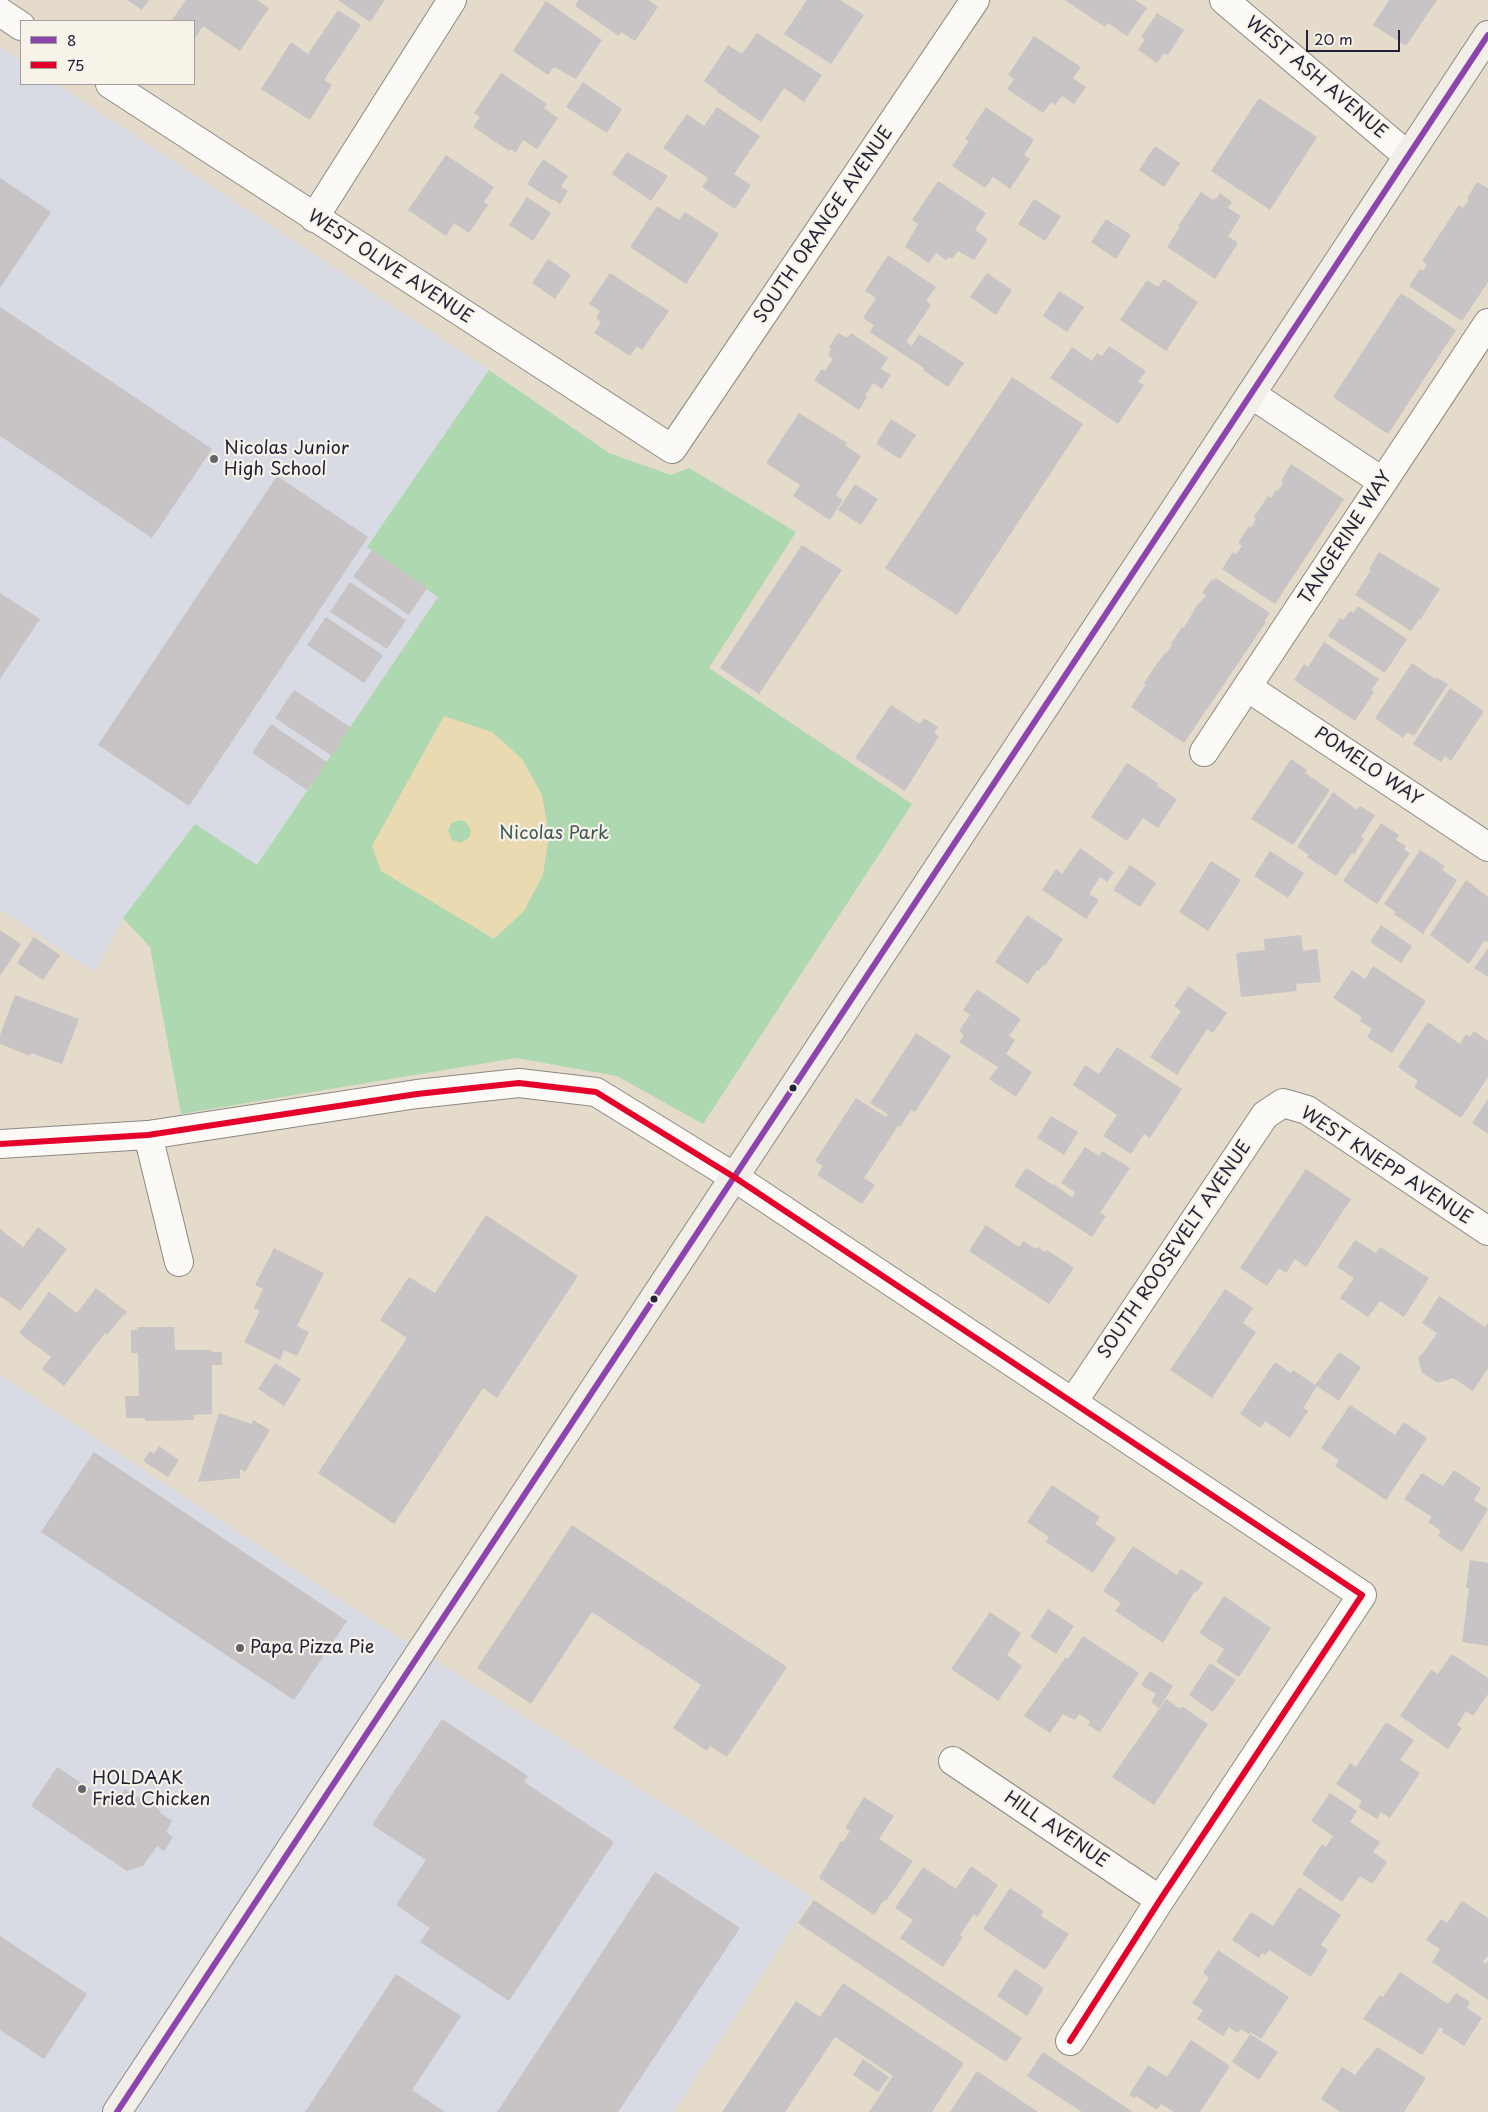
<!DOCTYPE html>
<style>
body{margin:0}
#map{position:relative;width:1488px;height:2112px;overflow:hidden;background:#e4dbca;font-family:"Playpen Sans",sans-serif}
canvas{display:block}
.legend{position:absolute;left:20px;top:20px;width:175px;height:65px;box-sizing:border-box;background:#f7f3e8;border:1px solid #a29fa3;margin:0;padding:6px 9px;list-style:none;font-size:15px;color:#22223b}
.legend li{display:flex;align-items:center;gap:10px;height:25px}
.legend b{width:25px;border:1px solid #a29fa3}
.scale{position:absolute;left:1306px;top:30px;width:94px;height:22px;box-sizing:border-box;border:2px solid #22223b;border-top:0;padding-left:6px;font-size:15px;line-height:18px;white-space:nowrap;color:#22223b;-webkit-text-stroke:4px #f7f3e8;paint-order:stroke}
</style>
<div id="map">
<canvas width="1488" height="2112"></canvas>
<ul class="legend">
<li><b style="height:6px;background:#8e44ad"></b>8</li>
<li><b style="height:6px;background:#e4002b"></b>75</li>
</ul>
<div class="scale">20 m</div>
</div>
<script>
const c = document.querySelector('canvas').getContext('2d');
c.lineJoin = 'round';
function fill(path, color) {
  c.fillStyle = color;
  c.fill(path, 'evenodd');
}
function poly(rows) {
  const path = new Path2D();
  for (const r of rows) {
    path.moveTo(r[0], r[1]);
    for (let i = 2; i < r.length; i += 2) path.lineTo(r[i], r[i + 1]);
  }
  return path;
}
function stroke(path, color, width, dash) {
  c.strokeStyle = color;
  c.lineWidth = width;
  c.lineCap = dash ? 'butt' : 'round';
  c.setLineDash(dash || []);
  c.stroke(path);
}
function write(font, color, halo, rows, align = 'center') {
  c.font = font + ' "Playpen Sans",sans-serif';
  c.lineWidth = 4.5;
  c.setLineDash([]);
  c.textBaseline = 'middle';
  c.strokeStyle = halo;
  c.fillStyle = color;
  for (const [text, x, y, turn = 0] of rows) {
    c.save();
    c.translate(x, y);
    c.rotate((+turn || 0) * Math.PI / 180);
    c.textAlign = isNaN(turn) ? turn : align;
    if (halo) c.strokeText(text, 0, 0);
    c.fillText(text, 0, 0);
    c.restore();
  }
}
fill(poly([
 [0,46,21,60,21,84,57,84,489,370,368,547,438,596,257,866,195,824,123,918,94,972,0,909],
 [0,1375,376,1623,812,1897,674,2112,0,2112]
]), '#d8dae4');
fill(poly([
 [489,370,609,453,671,475,689,468,796,532,709,668,912,804,703,1124,617,1076,516,1058,181,1114,150,947,123,918,195,824,257,865,438,597,367,547]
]), '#add8b0');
fill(poly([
 [444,716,492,732,522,759,542,795,549,835,543,875,524,911,494,939,381,871,372,846],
 [459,820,466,822,471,831,469,838,460,843,452,840,448,830,452,823]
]), '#eadab2');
fill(poly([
 [127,0,149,0,142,10],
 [186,0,257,0,269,8,240,51,203,26,194,40,194,21,171,21],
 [338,0,385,0,370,22],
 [578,0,649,0,658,7,635,41,621,32,619,36,575,6],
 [807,0,840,0,864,15,831,64,784,34],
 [1065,0,1135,0,1147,8,1127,36,1108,23,1105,27],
 [1389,0,1437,0,1406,46,1373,25],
 [546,1,602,40,576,79,554,67,548,75,513,51],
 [338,10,361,25,324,80,332,85,310,120,261,89,291,42,308,54],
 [1157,13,1184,30,1168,55,1164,53,1157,63,1138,50,1145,39,1141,37],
 [757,33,822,75,804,102,784,88,761,122,716,91,717,90,704,81,728,45,742,54],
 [1034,36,1081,67,1073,78,1086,87,1074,104,1062,96,1055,105,1051,102,1043,113,1007,89,1014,79,1008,75],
 [501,73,547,104,544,108,558,118,537,149,523,140,516,153,510,149,509,151,473,127,480,117,474,113],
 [583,82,622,109,607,133,566,107],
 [1259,98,1317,137,1270,210,1211,171],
 [717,107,760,136,734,174,751,185,735,209,702,187,708,178,663,148,687,114,704,126],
 [986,107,1034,140,1024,155,1030,159,1010,189,993,177,985,188,952,166,969,141,965,139],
 [1155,146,1180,163,1164,187,1139,170],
 [627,152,668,176,651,201,612,174],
 [446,155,494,187,484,202,488,205,469,233,454,223,446,236,408,210],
 [543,159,568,176,561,186,568,191,560,204,553,199,552,200,527,184],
 [0,178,51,212,0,288],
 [938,181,986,213,975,230,988,239,974,260,958,251,952,259,949,257,946,260,936,253,929,263,905,247,918,224,912,220],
 [1477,182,1488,188,1488,282,1462,321,1409,286,1420,269,1423,271,1427,264,1422,261,1459,205,1463,208,1469,200,1467,198],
 [1201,192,1213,200,1215,198,1216,199,1220,193,1232,202,1228,208,1241,216,1228,236,1238,243,1215,279,1167,247,1180,227,1178,226],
 [527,197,551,213,533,241,509,225],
 [1034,199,1061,216,1045,241,1018,224],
 [657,206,679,220,685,212,719,234,686,284,630,247],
 [1106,219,1131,235,1116,259,1091,242],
 [888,255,936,287,926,301,931,305,906,342,912,346,919,334,964,363,948,387,923,370,924,368,870,332,874,325,863,318,876,298,865,291],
 [548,259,571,275,555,299,532,283],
 [610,273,669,311,642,350,637,346,630,356,594,333,601,322,596,318,600,311,589,304],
 [987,273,1012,290,996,315,970,297],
 [1164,279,1198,302,1166,351,1120,320,1147,280,1158,287],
 [1059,291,1084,307,1067,332,1043,316],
 [1401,293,1456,330,1388,434,1333,397],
 [0,307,212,449,152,538,0,436],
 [838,333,847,338,851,333,888,358,881,369,891,375,882,389,873,383,865,396,867,397,859,410,814,380,822,369,825,371,833,359,828,355,831,349,829,347],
 [1109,346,1146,371,1138,382,1144,385,1118,424,1050,378,1072,347,1092,361,1097,353,1102,356],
 [1012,377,1083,424,957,615,885,568],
 [799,413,847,443,845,445,861,456,836,495,843,500,830,520,793,496,800,485,766,463],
 [891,419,916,435,900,459,876,444],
 [1291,464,1344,499,1275,604,1222,569,1233,552,1236,554,1242,546,1238,543,1249,526,1251,528,1256,519,1254,517,1268,496,1271,498,1276,490,1278,491,1283,483,1281,481],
 [277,476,368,537,189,806,98,745],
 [855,484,878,499,861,525,838,510],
 [802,545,842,570,759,694,720,668],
 [372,550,427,588,409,615,353,577],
 [1379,552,1440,589,1420,620,1419,619,1411,631,1355,595,1371,570,1369,569],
 [1216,578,1270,613,1264,621,1266,622,1184,743,1131,707,1146,684,1144,683,1153,669,1166,652,1167,653,1172,645,1171,644,1182,627,1184,628,1198,603,1199,604,1206,595,1202,593,1212,579,1214,580],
 [350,582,406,620,387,649,330,612],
 [0,593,40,619,0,679],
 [1358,606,1407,639,1385,673,1328,636,1340,618,1343,620,1350,611,1353,613],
 [326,617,383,655,364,683,307,645],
 [1324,642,1379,679,1371,690,1374,692,1355,721,1294,680,1304,664,1308,667],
 [1412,663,1435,679,1437,678,1448,684,1414,736,1407,732,1403,738,1375,718],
 [1450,688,1484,711,1451,761,1445,756,1441,762,1413,744],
 [294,690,350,727,332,756,275,718],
 [891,705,920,724,924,718,938,727,934,733,939,736,905,791,855,758],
 [271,724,327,762,307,790,252,753],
 [1291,759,1307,770,1305,773,1330,790,1293,845,1251,819],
 [1127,763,1159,784,1157,786,1177,799,1158,828,1143,818,1127,841,1091,817],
 [1333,792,1357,810,1360,806,1375,815,1361,837,1364,839,1354,855,1352,853,1336,876,1307,857,1309,855,1297,847],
 [1381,823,1399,835,1396,840,1406,846,1404,850,1410,853,1377,904,1343,881],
 [1080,848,1114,872,1107,882,1100,877,1089,894,1099,900,1086,919,1042,890,1056,869,1062,874],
 [1420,850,1445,866,1442,870,1457,880,1423,934,1394,914,1396,912,1384,904],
 [1270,851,1304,873,1288,898,1254,876],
 [1211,861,1241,880,1208,931,1179,912],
 [1130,865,1156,883,1140,907,1113,890],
 [1466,880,1488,897,1488,940,1487,942,1484,941,1469,964,1430,935],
 [1027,915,1063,939,1045,966,1043,965,1039,971,1037,970,1028,984,995,962],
 [1381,925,1412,946,1401,963,1370,942],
 [0,930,21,944,0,976],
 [1301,935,1303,951,1317,949,1321,982,1296,984,1297,991,1241,997,1236,953,1265,950,1264,939],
 [34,937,60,955,43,980,17,963],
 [1488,948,1488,977,1474,968],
 [1373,966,1426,1001,1392,1053,1367,1037,1372,1029,1360,1021,1362,1017,1333,998,1352,970,1365,979],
 [1188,986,1227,1013,1213,1033,1207,1029,1177,1075,1150,1057,1181,1011,1174,1006],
 [977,989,1021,1019,1009,1036,1015,1040,1006,1054,1032,1072,1016,1097,989,1079,998,1067,959,1042,964,1035,959,1031,970,1015,963,1010],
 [15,995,79,1019,62,1064,31,1053,30,1056,0,1044,0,1035],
 [1428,1022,1460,1044,1466,1034,1470,1037,1474,1031,1488,1041,1488,1077,1461,1118,1414,1087,1418,1081,1398,1067],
 [916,1033,951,1056,915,1112,911,1110,900,1127,898,1126,864,1178,875,1185,862,1204,817,1175,823,1166,815,1161,856,1098,886,1117,888,1114,870,1103],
 [1117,1047,1182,1089,1150,1138,1144,1134,1131,1154,1103,1136,1117,1115,1073,1085,1085,1065,1099,1074],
 [1488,1099,1488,1134,1472,1123],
 [1051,1116,1078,1132,1064,1155,1037,1138],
 [1085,1147,1099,1156,1102,1151,1130,1168,1100,1213,1106,1216,1092,1237,1014,1186,1026,1168,1053,1185,1054,1184,1072,1198,1075,1192,1061,1183],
 [1306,1169,1351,1199,1306,1267,1295,1259,1286,1273,1279,1268,1267,1286,1240,1268],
 [486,1215,578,1276,497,1398,483,1388,394,1524,318,1473,407,1338,380,1320,409,1277,435,1293],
 [986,1225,1019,1247,1023,1241,1036,1249,1038,1247,1045,1252,1047,1250,1074,1268,1049,1304,969,1251],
 [38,1227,67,1249,20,1311,0,1296,0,1229,23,1247],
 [1355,1240,1376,1253,1380,1247,1429,1278,1404,1317,1380,1301,1368,1317,1340,1298,1354,1278,1337,1267],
 [274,1248,324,1273,297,1326,309,1332,297,1356,284,1350,280,1360,244,1342,260,1311,254,1308,263,1289,255,1285],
 [96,1288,127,1312,124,1316,123,1315,107,1335,105,1333,64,1386,42,1369,51,1357,19,1333,49,1292,77,1313],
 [1225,1289,1253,1308,1243,1323,1256,1332,1212,1398,1170,1370],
 [1439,1296,1485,1327,1488,1322,1488,1368,1473,1391,1453,1378,1438,1383,1422,1373,1418,1358,1424,1352,1437,1333,1422,1323],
 [138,1327,174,1327,175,1350,212,1350,211,1352,222,1352,222,1365,212,1365,212,1414,194,1415,194,1420,145,1421,145,1418,126,1418,125,1396,139,1396,138,1353,131,1353,131,1330,137,1330],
 [1339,1352,1361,1367,1339,1401,1317,1386,1303,1408,1308,1411,1290,1438,1265,1421,1260,1428,1240,1414,1275,1362,1291,1373,1293,1370,1315,1385],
 [275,1363,301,1379,284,1406,258,1389],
 [1350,1405,1395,1435,1404,1422,1427,1438,1386,1500,1335,1466,1339,1460,1321,1448],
 [219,1413,252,1424,253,1420,270,1430,245,1472,240,1469,240,1478,198,1482],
 [159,1446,179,1460,168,1477,143,1461,150,1451,154,1454],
 [94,1452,347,1621,294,1700,41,1532],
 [1454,1470,1481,1488,1474,1500,1488,1509,1462,1552,1438,1536,1441,1531,1428,1522,1432,1517,1404,1499,1422,1473,1443,1486],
 [1052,1485,1100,1517,1095,1524,1116,1538,1093,1573,1046,1542,1049,1537,1027,1522],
 [572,1525,787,1667,727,1757,710,1746,707,1751,673,1728,701,1685,592,1612,531,1704,477,1668],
 [1133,1546,1177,1575,1181,1569,1203,1583,1197,1592,1195,1591,1163,1643,1115,1611,1121,1603,1103,1591],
 [1470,1560,1488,1563,1488,1646,1462,1642,1469,1588,1466,1588],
 [1224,1596,1271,1628,1239,1677,1216,1662,1224,1649,1199,1633],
 [1048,1609,1074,1626,1056,1654,1030,1637],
 [990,1612,1021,1633,1007,1655,1022,1666,998,1701,951,1669],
 [1083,1636,1139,1673,1100,1732,1088,1725,1090,1721,1079,1714,1075,1720,1063,1714,1050,1733,1024,1716,1066,1657,1068,1659],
 [1452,1654,1488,1678,1488,1694,1473,1716,1466,1711,1457,1725,1462,1728,1448,1749,1400,1716,1431,1670,1438,1674],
 [1210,1663,1236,1680,1213,1712,1189,1695],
 [1150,1671,1173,1686,1159,1708,1151,1702,1156,1694,1141,1685],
 [1166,1699,1179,1708,1183,1707,1208,1724,1154,1805,1112,1777],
 [442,1719,528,1776,524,1782,614,1842,509,2001,420,1942,430,1928,396,1905,426,1860,372,1825],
 [1386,1722,1414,1740,1400,1760,1420,1773,1390,1818,1381,1812,1377,1819,1358,1807,1362,1801,1336,1784,1350,1763,1356,1767],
 [57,1767,114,1805,125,1789,138,1798,139,1796,161,1811,160,1813,172,1821,166,1832,173,1837,164,1851,157,1846,143,1866,127,1871,31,1806],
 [1330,1793,1357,1811,1350,1822,1380,1842,1373,1852,1387,1862,1372,1884,1360,1876,1342,1902,1302,1874,1322,1844,1326,1847,1333,1836,1311,1821],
 [864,1797,894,1816,879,1839,913,1861,886,1901,884,1900,874,1915,819,1878,841,1841,843,1842,850,1831,845,1828],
 [971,1866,998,1885,977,1917,974,1914,960,1935,963,1937,943,1967,900,1938,913,1920,895,1908,923,1867,956,1889],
 [655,1872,740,1928,618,2112,497,2112],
 [1299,1887,1341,1915,1321,1945,1328,1950,1311,1977,1269,1950,1266,1955,1262,1953,1259,1958,1232,1940,1251,1912,1273,1926],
 [1010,1888,1044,1911,1041,1916,1069,1934,1045,1970,983,1929],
 [814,1900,1022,2038,1006,2062,798,1923],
 [1462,1901,1488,1918,1488,1955,1483,1962,1486,1964,1488,1961,1488,2000,1432,1962,1440,1949,1426,1940,1441,1919,1447,1923],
 [0,1936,87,1994,44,2059,0,2030],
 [1218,1950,1289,1997,1261,2039,1251,2032,1249,2034,1240,2029,1238,2033,1229,2027,1223,2036,1197,2019,1203,2010,1192,2003,1209,1978,1203,1973],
 [1015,1969,1044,1988,1027,2016,997,1996],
 [1400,1972,1448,2004,1456,1993,1470,2002,1467,2008,1482,2018,1464,2046,1442,2032,1443,2029,1440,2027,1422,2055,1363,2019,1380,1995,1383,1997],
 [396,1974,461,2016,412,2090,445,2112,305,2112],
 [843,1983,964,2063,932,2112,869,2112,893,2076,835,2037,785,2112,722,2112,796,2001,820,2017],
 [1250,2034,1278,2052,1259,2080,1232,2062],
 [1191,2040,1230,2066,1200,2112,1174,2112,1161,2104,1157,2110,1136,2096,1134,2098,1129,2095,1148,2065,1167,2077],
 [1377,2047,1426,2078,1404,2112,1340,2112,1321,2099,1342,2067,1355,2075],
 [1043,2052,1133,2112,1082,2112,1027,2076],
 [863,2059,889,2077,878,2092,853,2075],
 [977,2071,1038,2112,950,2112]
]), '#c8c3c4');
const minor = poly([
 [1224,0,1408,156],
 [0,12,21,26],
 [110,84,672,449,975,0],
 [314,218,452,0],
 [1251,394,1383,482],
 [1247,687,1488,847],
 [1204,752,1488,323],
 [148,1135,179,1262],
 [0,1144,148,1135,417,1094,519,1083,596,1092,734,1177,1362,1595,1160,1900,1070,2041],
 [1073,1402,1265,1115,1283,1103,1307,1110,1488,1231],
 [953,1761,1160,1900]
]);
const secondary = poly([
 [117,2112,1488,35]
]);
stroke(minor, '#8d8883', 30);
stroke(secondary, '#8d8883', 30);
stroke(minor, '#fbfaf7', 28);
stroke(secondary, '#f2efe9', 28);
stroke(poly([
 [117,2112,1488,35]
]), '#8e44ad', 6);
stroke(poly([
 [0,1144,148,1135,417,1094,519,1083,596,1092,734,1177,1362,1595,1160,1900,1070,2041]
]), '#e4002b', 6);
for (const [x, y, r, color] of [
 [214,459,5,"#66636d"],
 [793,1088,4.5,"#22223b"],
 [654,1299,4.5,"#22223b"],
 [240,1648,5,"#66636d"],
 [82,1789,5,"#66636d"]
]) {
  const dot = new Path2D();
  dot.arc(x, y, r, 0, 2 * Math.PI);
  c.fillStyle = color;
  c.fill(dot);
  stroke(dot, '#f7f3e8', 2);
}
write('18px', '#22223b', '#f7f3e8', [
 ["WEST ASH AVENUE",1316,78,40],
 ["SOUTH ORANGE AVENUE",824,225,-56],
 ["WEST OLIVE AVENUE",390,267,33],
 ["TANGERINE WAY",1346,538,-57],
 ["POMELO WAY",1368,767,34],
 ["WEST KNEPP AVENUE",1386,1166,33],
 ["SOUTH ROOSEVELT AVENUE",1175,1250,-56],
 ["HILL AVENUE",1056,1830,34]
]);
write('18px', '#22223b', '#f7f3e8', [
 ["Nicolas Junior",224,449],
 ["High School",224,470],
 ["Papa Pizza Pie",250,1648],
 ["HOLDAAK",92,1779],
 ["Fried Chicken",92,1800]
], 'left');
write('18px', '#3e5858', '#f7f3e8', [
 ["Nicolas Park",554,834]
]);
</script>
